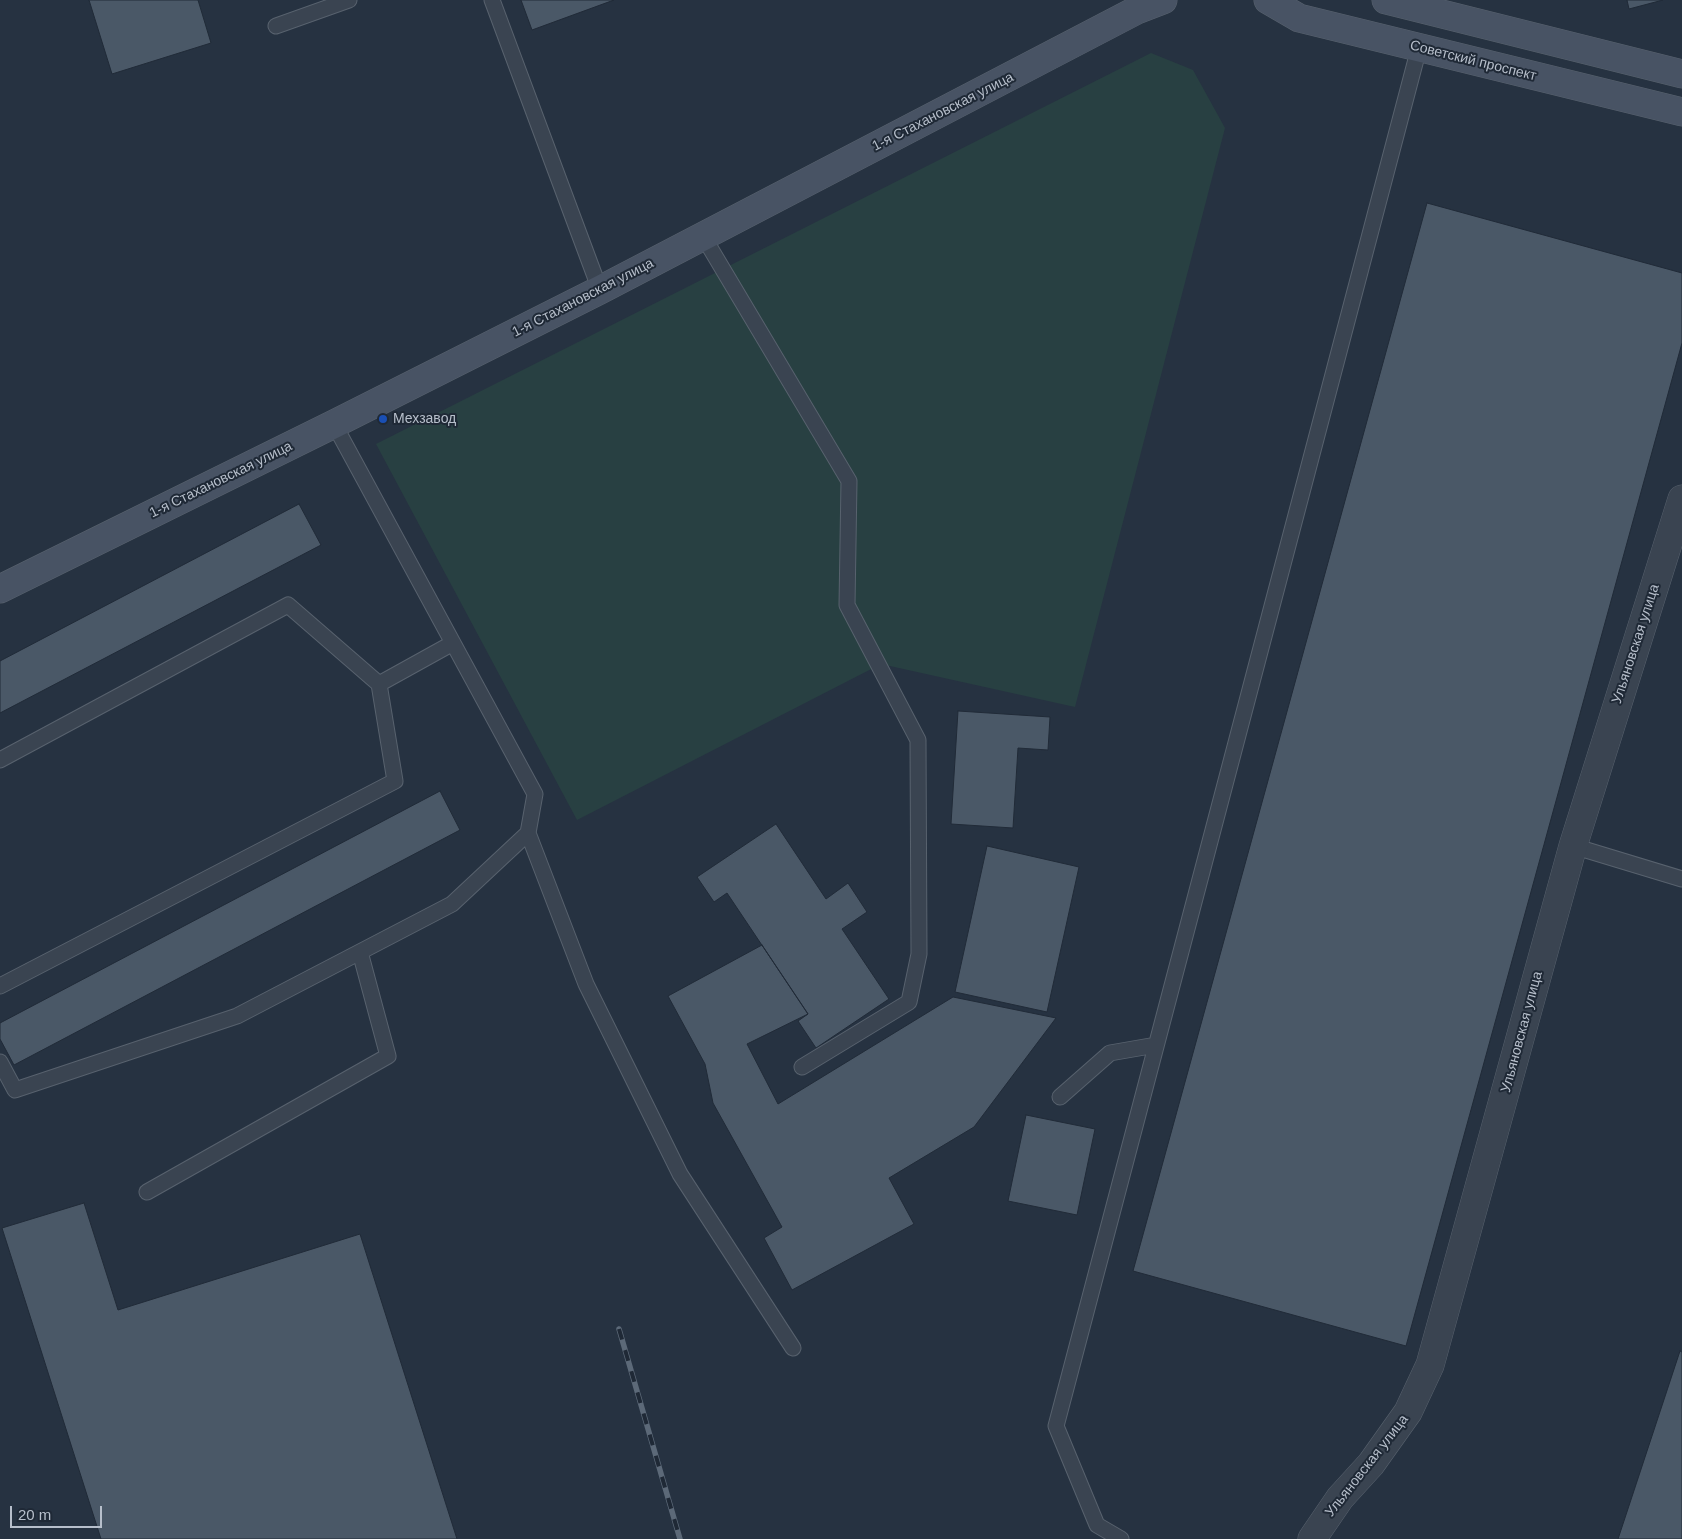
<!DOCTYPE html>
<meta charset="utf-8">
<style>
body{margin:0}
#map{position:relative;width:1682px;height:1539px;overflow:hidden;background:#263241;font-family:Helvetica,sans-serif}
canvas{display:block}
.scale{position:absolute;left:10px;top:1506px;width:92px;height:22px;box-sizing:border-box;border:2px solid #b7bfcb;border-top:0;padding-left:6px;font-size:15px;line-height:18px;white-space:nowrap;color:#b7bfcb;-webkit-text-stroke:4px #1f2936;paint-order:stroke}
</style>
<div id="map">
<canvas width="1682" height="1539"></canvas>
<div class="scale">20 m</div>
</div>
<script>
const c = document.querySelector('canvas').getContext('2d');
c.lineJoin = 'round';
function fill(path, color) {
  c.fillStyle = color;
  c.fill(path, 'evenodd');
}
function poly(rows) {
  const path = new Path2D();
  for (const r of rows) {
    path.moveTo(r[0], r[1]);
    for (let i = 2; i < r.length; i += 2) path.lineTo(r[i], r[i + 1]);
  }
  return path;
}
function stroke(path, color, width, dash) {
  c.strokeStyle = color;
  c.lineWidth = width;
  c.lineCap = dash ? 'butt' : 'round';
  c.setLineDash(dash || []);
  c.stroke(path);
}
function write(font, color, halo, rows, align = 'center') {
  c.font = font + ' Helvetica,sans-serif';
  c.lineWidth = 4;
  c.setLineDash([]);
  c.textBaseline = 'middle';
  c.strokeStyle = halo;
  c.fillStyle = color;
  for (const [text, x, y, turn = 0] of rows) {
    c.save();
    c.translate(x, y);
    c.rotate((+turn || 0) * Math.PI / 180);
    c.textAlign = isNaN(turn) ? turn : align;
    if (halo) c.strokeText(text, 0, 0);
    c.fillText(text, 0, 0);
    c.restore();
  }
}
fill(poly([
 [1151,53,1193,70,1225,128,1075,707,881,664,577,820,376,444]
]), '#284042');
const building = poly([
 [89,0,198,0,211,43,112,74,89,0],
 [521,0,614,0,532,30,521,0],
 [1627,0,1663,0,1629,9,1627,0],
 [1427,203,1682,273,1682,343,1406,1346,1133,1271,1427,203],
 [299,504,321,545,0,713,0,661,299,504],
 [958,711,1050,717,1048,750,1018,748,1013,828,951,824,958,711],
 [440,791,460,830,14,1065,0,1039,0,1023,440,791],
 [776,824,826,899,848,883,867,912,842,929,889,999,816,1048,798,1021,808,1014,727,893,714,902,697,877,776,824],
 [987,846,1079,867,1047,1012,955,992,987,846],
 [762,945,808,1014,747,1044,778,1104,953,997,1056,1018,974,1127,889,1178,914,1224,792,1290,764,1238,782,1227,713,1103,705,1064,668,996,762,945],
 [1026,1115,1095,1129,1077,1215,1008,1201,1026,1115],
 [84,1203,118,1310,360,1234,457,1539,101,1539,2,1228,84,1203],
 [1680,1351,1682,1352,1682,1539,1618,1539,1680,1351]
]);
fill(building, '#4a5867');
stroke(building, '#212b38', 1);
const service = poly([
 [492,0,600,290],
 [276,26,349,0],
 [703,236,849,481,847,605,918,740,919,954,909,1002,802,1067],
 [379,684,453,643],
 [0,760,288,605,379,684,395,781,0,986],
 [528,833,586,984,680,1174,793,1348],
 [1573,846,1682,879],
 [0,1062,15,1090,237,1016,452,904,528,833,535,794,334,424],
 [1060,1097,1110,1053,1156,1045],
 [147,1192,388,1056,360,952],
 [1121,1539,1097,1525,1056,1426,1419,48]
]);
const minor = poly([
 [1312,1539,1340,1498,1371,1464,1408,1412,1430,1365,1573,846,1682,499]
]);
const secondary = poly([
 [1268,0,1299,18,1682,112],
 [1386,0,1682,74],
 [0,589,334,424,600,290,1137,10,1163,0]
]);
stroke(service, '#58626e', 17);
stroke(minor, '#58626e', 29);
stroke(secondary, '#58626e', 29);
stroke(service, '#3a4451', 15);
stroke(minor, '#3a4451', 28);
stroke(secondary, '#485364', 28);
const rail = poly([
 [619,1329,680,1539]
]);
stroke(rail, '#5c6978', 5.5);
stroke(rail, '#1f2936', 4, [11]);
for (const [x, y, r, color] of [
 [383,419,5,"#1a4fb4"]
]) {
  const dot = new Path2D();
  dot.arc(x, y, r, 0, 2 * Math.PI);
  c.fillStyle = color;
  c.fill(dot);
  stroke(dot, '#1f2936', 2);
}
write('14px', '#b7bfcb', '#1f2936', [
 ["Советский проспект",1473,61,14],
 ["1-я Стахановская улица",943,112,-27],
 ["1-я Стахановская улица",583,298,-27],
 ["1-я Стахановская улица",221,480,-26],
 ["Ульяновская улица",1636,644,-72],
 ["Ульяновская улица",1522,1032,-75],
 ["Ульяновская улица",1367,1466,-52]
]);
write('14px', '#b7bfcb', '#1f2936', [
 ["Мехзавод",393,419]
], 'left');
</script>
